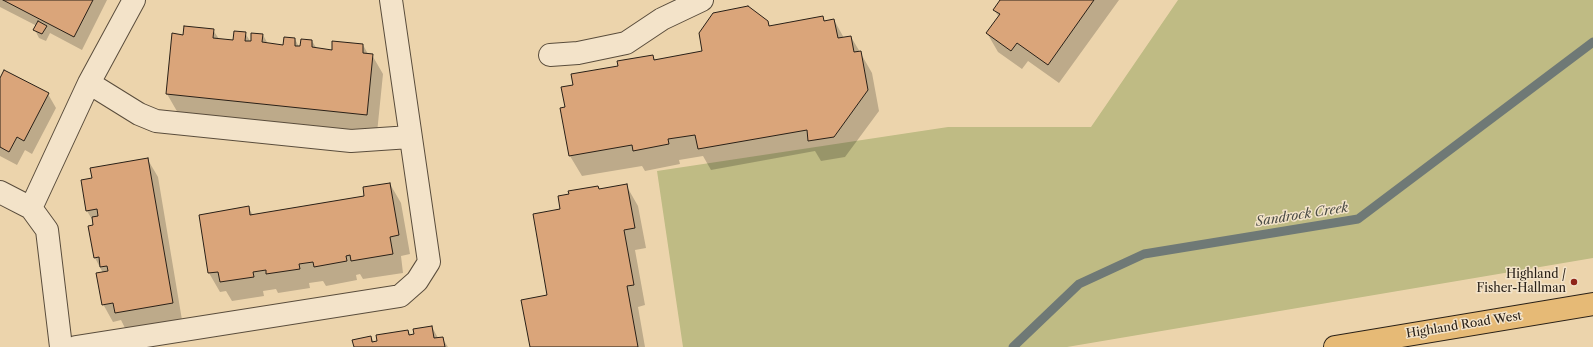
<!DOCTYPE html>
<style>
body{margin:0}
canvas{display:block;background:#ecd4ac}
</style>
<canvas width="1593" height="347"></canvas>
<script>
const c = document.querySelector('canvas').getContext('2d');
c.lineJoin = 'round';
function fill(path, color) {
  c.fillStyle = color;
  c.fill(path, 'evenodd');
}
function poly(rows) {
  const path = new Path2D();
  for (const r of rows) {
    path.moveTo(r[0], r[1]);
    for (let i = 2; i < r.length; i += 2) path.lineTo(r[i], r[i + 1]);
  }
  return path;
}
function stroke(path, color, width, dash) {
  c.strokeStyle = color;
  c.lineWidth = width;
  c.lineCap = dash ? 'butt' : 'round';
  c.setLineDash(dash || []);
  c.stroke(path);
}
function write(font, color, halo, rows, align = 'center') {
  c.font = font + ' "Libre Caslon Text",serif';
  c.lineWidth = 3;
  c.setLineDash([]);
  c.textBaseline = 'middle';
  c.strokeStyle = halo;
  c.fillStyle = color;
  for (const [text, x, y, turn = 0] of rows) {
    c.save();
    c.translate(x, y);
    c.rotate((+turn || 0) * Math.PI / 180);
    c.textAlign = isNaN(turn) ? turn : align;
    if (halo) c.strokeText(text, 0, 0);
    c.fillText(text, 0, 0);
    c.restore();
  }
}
fill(poly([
 [1178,0,1593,0,1593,258,1067,347,683,347,657,171,948,127,1091,127]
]), '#bfbb84');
fill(poly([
 [0,0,107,0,82,50,50,33,46,41,39,38,35,30,37,26,0,7],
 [1002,0,1119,0,1059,83,1028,61,1022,69,998,52,987,33,999,17,994,10],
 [823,17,825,22,834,20,844,38,851,37,860,52,872,73,879,111,845,157,821,161,815,151,711,170,703,156,679,160,680,164,645,171,642,166,582,176,570,156,561,109,566,108,574,85,619,67,653,56,655,60,704,52,767,21,770,27],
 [213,30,219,39,234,41,245,33,252,44,263,35,268,44,284,46,295,39,300,49,312,41,317,49,333,51,363,45,368,54,372,55,383,74,377,133,178,113,167,94,173,35,184,36],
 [0,80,48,94,56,108,32,154,25,150,17,165,0,156],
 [148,160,158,177,182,320,126,330,121,320,113,322,103,304,103,273,95,258,89,226,94,226,93,221,87,211,93,179],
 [390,184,401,203,410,254,401,256,403,273,363,279,360,274,356,275,357,280,326,286,323,281,309,283,310,288,278,293,276,289,263,291,264,296,232,301,226,291,220,292,209,273,200,215,248,207,253,215,365,197],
 [626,185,638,206,646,248,635,250,645,305,638,307,645,347,531,347,548,296,561,210,600,190],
 [432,327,438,338,442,338,448,347,355,347,371,337,374,342,408,331,411,336]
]), '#0003');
stroke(poly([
 [1013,347,1079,284,1144,254,1358,219,1593,42]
]), '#6f7976', 9);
const building = poly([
 [3,0,93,0,74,37,3,0],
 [1000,0,1094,0,1048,65,1017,43,1011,51,986,33,1000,14,993,10,1000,0],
 [748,6,768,21,769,26,823,16,824,21,834,19,838,38,851,36,854,52,861,51,868,90,834,137,808,141,807,130,698,149,695,135,668,139,669,144,633,151,632,145,569,156,560,108,565,107,561,87,573,85,571,74,618,66,617,61,653,55,654,60,702,51,699,33,713,13,748,6],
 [38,21,47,26,42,34,33,30,38,21],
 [184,26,214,29,213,38,233,40,234,31,246,32,245,41,251,41,251,33,263,34,262,42,283,45,284,37,295,38,295,46,300,46,301,39,312,40,312,47,332,50,332,41,363,44,363,53,373,54,367,115,166,94,172,33,183,35,184,26],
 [4,70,49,93,24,141,17,137,9,152,0,147,0,78,4,70],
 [148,158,173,303,115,313,113,303,102,305,96,273,108,271,107,266,100,267,99,257,94,258,88,226,93,225,92,217,98,216,97,209,86,211,81,180,92,178,90,168,148,158],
 [390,183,399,235,390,237,393,254,351,261,350,255,346,256,347,261,314,267,313,262,299,264,300,269,266,274,266,270,253,272,254,277,220,282,218,272,208,273,199,215,249,206,250,215,364,196,363,187,390,183],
 [627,184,635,228,624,230,634,285,627,286,638,347,530,347,521,300,547,295,533,214,560,209,558,196,569,194,568,191,598,186,599,189,627,184],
 [432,326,434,338,443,337,445,347,354,347,352,340,371,336,372,342,377,341,376,335,408,330,409,335,414,334,413,329,432,326]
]);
fill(building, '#daa57a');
stroke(building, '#292017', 1);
const minor = poly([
 [550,55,578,53,626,43,662,19,702,0],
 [89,83,139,114,156,121,351,141,410,137],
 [0,192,31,208,47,230,61,347],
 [31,208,89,83,134,0],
 [76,347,400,296,417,281,429,262,391,0]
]);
const major = poly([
 [1335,347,1593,304]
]);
stroke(minor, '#5a4d3c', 24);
stroke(major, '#292017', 24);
stroke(minor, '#f3e3c9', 22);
stroke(major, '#e6ba76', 22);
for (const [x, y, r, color] of [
 [1574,282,4,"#8f2418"]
]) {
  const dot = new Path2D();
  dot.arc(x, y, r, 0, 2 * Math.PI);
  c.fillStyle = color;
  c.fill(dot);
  stroke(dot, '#f3e3c9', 1.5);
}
write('12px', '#292017', '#f3e3c9', [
 ["Highland /",1566,275],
 ["Fisher-Hallman",1566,289]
], 'right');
write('12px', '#292017', '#f3e3c9', [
 ["Highland Road West",1464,325,-9]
]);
write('italic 13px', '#4c4d46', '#f3e3c9', [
 ["Sandrock Creek",1302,215,-9]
]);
</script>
